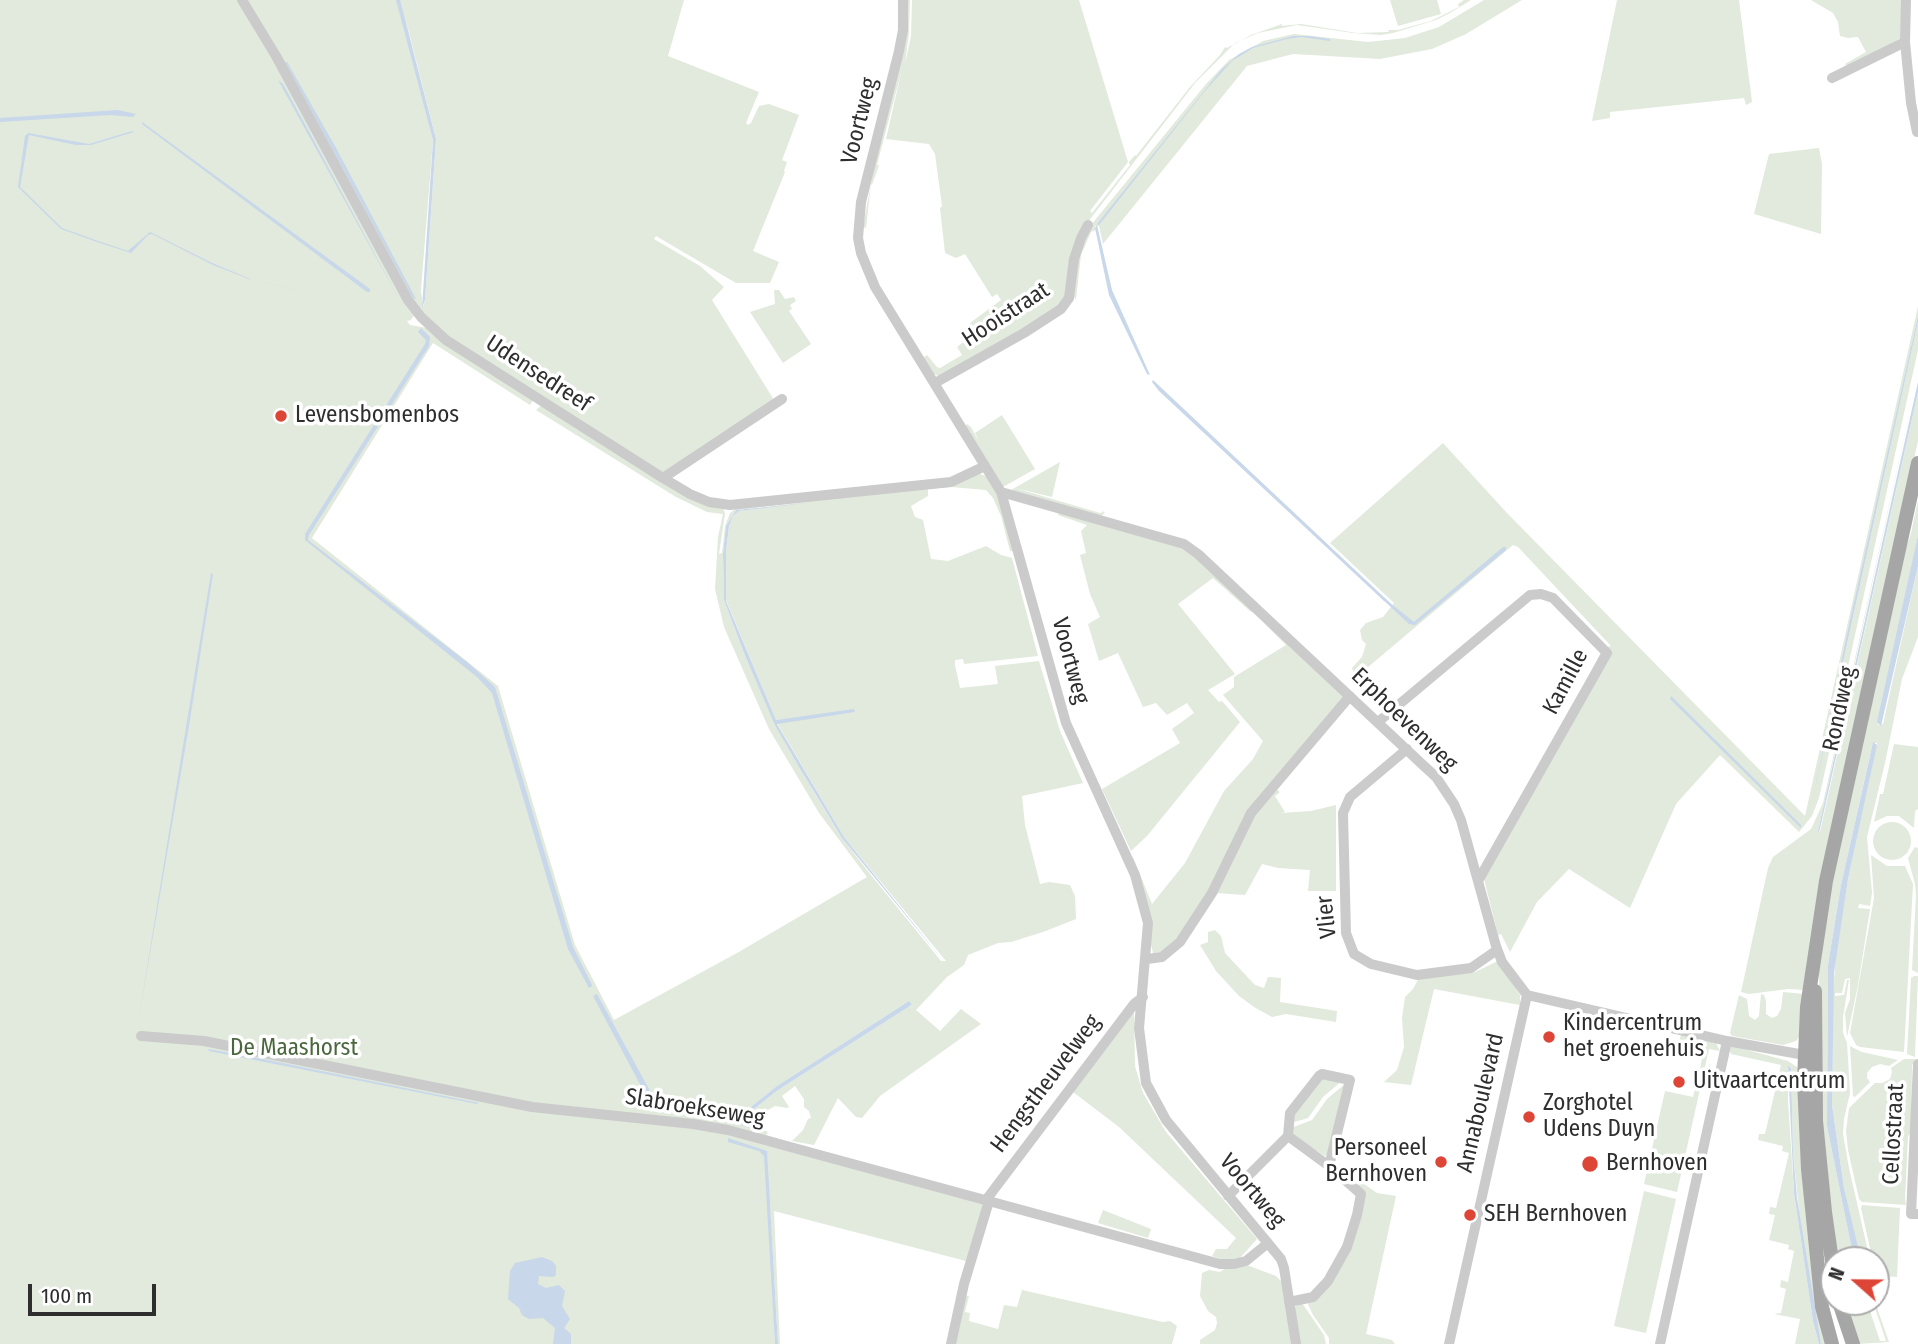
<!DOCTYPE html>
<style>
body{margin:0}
#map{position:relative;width:1918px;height:1344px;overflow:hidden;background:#fff;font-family:"Fira Sans Condensed",sans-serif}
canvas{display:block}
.north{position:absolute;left:1820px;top:1246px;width:70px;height:70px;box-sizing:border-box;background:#fff;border:2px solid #ababab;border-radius:50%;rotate:291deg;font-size:19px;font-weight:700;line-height:28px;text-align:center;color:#2e2e2e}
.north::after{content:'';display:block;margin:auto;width:24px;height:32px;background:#dd4637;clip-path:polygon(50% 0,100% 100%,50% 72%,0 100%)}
.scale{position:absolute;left:28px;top:1284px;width:128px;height:32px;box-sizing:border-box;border:4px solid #2e2e2e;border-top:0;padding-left:9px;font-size:21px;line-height:24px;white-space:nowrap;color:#2e2e2e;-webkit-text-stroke:5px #fff;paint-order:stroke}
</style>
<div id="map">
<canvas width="1918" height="1344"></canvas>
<div class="north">N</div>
<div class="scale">100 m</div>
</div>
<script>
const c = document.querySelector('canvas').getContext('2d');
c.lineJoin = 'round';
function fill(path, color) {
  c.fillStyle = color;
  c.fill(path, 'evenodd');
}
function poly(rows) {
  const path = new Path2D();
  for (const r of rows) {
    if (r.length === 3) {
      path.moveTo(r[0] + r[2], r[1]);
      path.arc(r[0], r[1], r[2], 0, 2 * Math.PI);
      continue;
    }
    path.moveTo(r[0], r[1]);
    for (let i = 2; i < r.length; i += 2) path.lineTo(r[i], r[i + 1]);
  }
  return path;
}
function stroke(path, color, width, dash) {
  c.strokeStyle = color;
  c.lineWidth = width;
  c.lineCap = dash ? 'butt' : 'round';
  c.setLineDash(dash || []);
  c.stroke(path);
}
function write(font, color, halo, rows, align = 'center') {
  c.font = font + ' "Fira Sans Condensed",sans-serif';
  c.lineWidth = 7;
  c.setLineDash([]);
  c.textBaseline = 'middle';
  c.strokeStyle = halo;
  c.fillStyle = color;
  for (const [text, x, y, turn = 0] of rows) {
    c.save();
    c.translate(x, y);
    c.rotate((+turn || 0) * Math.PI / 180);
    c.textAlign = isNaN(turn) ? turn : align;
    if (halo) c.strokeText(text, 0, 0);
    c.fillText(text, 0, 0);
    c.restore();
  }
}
fill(poly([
 [0,0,684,0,668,56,759,92,746,123,748,125,751,123,759,106,769,104,799,115,782,160,787,162,784,171,785,172,753,251,779,262,770,283,736,283,656,236,654,239,700,266,724,287,712,300,774,400,661,474,414,315,411,320,407,321,410,325,427,328,533,400,530,405,433,343,312,538,498,686,575,945,614,1020,737,953,867,877,819,813,769,729,724,627,715,589,718,537,723,514,707,512,676,497,536,410,543,404,679,491,723,507,725,514,719,554,722,553,725,526,730,513,739,506,980,474,988,477,994,486,1014,551,1010,551,1001,516,993,498,986,490,951,487,928,489,928,496,911,506,915,517,923,520,931,559,948,561,986,546,1001,555,1012,558,1038,656,964,664,963,659,955,660,955,665,960,688,998,684,995,666,1039,661,1060,731,1083,783,1022,796,1025,825,1040,884,1049,882,1070,885,1075,896,1076,919,1043,932,1011,942,998,943,968,955,964,965,947,977,916,1010,940,1031,961,1009,981,1024,880,1096,862,1118,856,1117,838,1098,814,1145,792,1141,803,1130,808,1119,811,1118,809,1111,804,1107,804,1099,795,1086,782,1096,789,1107,787,1108,775,1106,768,1110,764,1116,765,1124,763,1130,768,1132,766,1135,983,1202,983,1210,966,1261,774,1211,780,1344,778,1344,770,1206,775,1344,0,1344],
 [405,17,436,139,425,300,423,307,421,290,433,140],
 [805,502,739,511,733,516,729,526,726,551,726,600,776,720,854,712,777,723,844,837,946,961,941,961,871,875,842,838,815,794,787,746,744,653,724,600,723,554,726,526,736,510],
 [909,1001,912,1004,910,1006,778,1090,740,1120,743,1125,757,1129,738,1124,737,1118,777,1086],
 [905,0,910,0,909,33,905,64,911,36,912,0,1079,0,1128,162,1090,211,1092,213,1130,165,1129,162,1135,155,1136,156,1190,87,1220,55,1225,47,1227,48,1251,35,1282,24,1282,26,1301,24,1357,33,1389,32,1388,30,1398,30,1431,21,1459,7,1458,4,1464,0,1471,0,1450,13,1436,20,1393,33,1381,35,1353,33,1297,25,1258,33,1235,43,1195,83,1091,218,1083,229,1069,288,1060,308,939,376,933,374,923,358,927,355,937,367,940,368,962,355,957,347,975,333,970,323,1001,300,997,294,992,297,965,254,956,258,945,253,940,208,942,206,935,154,929,144,886,139,902,69,877,165,879,165,872,185,871,184,866,228,863,227],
 [1390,0,1437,0,1441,14,1398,26],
 [1484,0,1522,0,1466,34,1432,49,1380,59,1293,54,1247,66,1103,244,1099,226,1095,226,1096,230,1091,232,1081,255,1076,299,1072,296,1075,260,1091,225,1206,84,1229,60,1263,41,1294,34,1368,42,1405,38,1439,27],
 [1617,0,1739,0,1752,102,1746,105,1744,98,1610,112,1610,118,1592,121],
 [1811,0,1901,0,1903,37,1848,68,1845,64,1866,52,1858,37,1848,38,1840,36,1838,22,1833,13],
 [1819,148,1822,164,1821,234,1754,214,1769,154],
 [774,290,779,290,785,299,794,297,796,301,790,305,792,309,789,311,811,344,783,363,750,312,775,304],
 [1918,306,1918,316,1813,798,1918,322,1918,350,1819,798,1812,816,1799,832,1720,755,1676,804,1630,908,1569,869,1537,902,1510,952,1501,934,1498,935,1484,879,1603,648,1611,646,1518,547,1513,545,1355,678,1352,668,1362,657,1366,644,1362,640,1360,630,1366,623,1383,617,1394,603,1330,543,1443,443,1506,512,1805,816],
 [1918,374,1818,831,1820,832,1918,392,1918,441,1858,710,1806,990,1788,989,1749,994,1741,992,1768,868,1773,857,1811,829,1823,803],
 [1002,415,1035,469,1003,487,965,427,967,424,971,427,979,442,975,433],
 [1060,462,1052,497,1015,488,1100,513,1103,512,1101,511,1105,512,1101,517,1011,490],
 [1918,500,1918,535,1878,725,1883,724,1918,566,1918,637,1902,679,1885,763,1867,837,1872,893,1870,906,1859,904,1858,908,1870,909,1858,985,1847,1037,1845,1013,1850,999,1850,978,1845,979,1842,993,1835,993,1835,996,1844,995,1847,980,1849,980,1843,1017,1843,1033,1847,1043,1850,1093,1844,1119,1843,1134,1849,1168,1870,1260,1861,1260,1855,1239,1844,1188,1832,1105,1833,993,1836,954,1848,879,1877,743,1873,743,1871,750,1841,885,1828,965,1827,1126,1854,1260,1836,1260,1820,1140,1819,957,1841,832,1900,566,1911,533],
 [1059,512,1191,551,1253,611,1251,612,1213,578,1178,604,1235,674,1208,690,1219,702,1222,701,1240,722,1147,836,1131,851,1102,789,1180,743,1172,729,1194,713,1187,703,1167,715,1156,703,1143,707,1118,653,1099,661,1088,624,1100,617,1090,594,1080,555,1086,553,1081,531,1087,525,1058,515],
 [1262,621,1343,692,1343,698,1263,794,1210,891,1177,942,1166,952,1153,953,1132,862,1133,857,1152,904,1185,863,1224,791,1253,759,1263,741,1223,695,1234,687,1234,677,1286,645],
 [1894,744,1918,747,1918,809,1915,811,1914,828,1899,816,1887,816,1874,822,1880,794,1883,794],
 [1276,789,1280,792,1275,796,1285,812,1281,813,1311,811,1336,805,1336,891,1308,891,1310,870,1278,868,1262,864,1245,895,1215,893,1247,825],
 [1892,841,19],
 [1915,847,1918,848,1918,973,1912,970,1916,895,1915,884,1908,858],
 [1871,855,1887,866,1905,866,1913,884,1904,1052,1860,1047,1856,1045,1850,1033,1874,898],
 [1215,930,1221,936,1225,953,1255,985,1264,988,1268,977,1281,978,1280,1002,1337,1011,1336,1022,1286,1014,1272,1017,1254,1007,1239,996,1216,971,1200,945,1208,942,1208,932],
 [1498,961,1520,995,1520,1005,1434,989,1411,1085,1384,1082,1397,1070,1404,1047,1402,1018,1405,997,1413,989,1419,978,1475,972],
 [1914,976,1918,976,1915,1057,1907,1054,1911,978],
 [1783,992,1805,994,1799,1037,1796,1041,1783,1045,1732,1036,1730,1033,1739,995,1747,999,1749,1016,1755,1020,1759,1016,1761,994,1764,995,1766,1001,1766,1014,1772,1018,1777,1016,1781,1009],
 [1134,1011,1135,1066,1143,1093,1166,1132,1257,1239,1240,1258,1227,1261,1212,1256,1216,1249,1227,1249,1236,1238,1119,1127,1073,1092],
 [1681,1035,1716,1043,1720,1051,1709,1049,1677,1192,1644,1184,1665,1091,1693,1097,1696,1086,1704,1050,1678,1044],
 [1733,1046,1788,1061,1797,1067,1801,1074,1827,1344,1821,1344,1816,1323,1800,1221,1793,1152,1791,1067,1788,1068,1788,1100,1794,1193,1813,1321,1819,1344,1795,1344,1800,1319,1774,1314,1781,1313,1786,1289,1780,1287,1781,1280,1788,1282,1794,1251,1788,1249,1789,1245,1769,1240,1775,1215,1769,1214,1770,1207,1776,1208,1789,1153,1782,1151,1783,1146,1758,1140,1759,1134,1765,1134,1781,1065,1731,1054,1729,1048],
 [1850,1046,1862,1052,1898,1060,1889,1066,1880,1064,1872,1067,1867,1073,1867,1078,1870,1082,1855,1097,1853,1096],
 [1904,1059,1915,1059,1915,1062,1912,1065,1911,1133,1908,1136,1905,1199,1906,1205,1862,1202,1859,1199,1848,1150,1846,1131,1849,1108,1875,1083,1882,1083,1890,1079,1892,1072,1891,1068],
 [1323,1078,1343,1080,1323,1097,1308,1118,1291,1123,1292,1116],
 [1346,1083,1329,1153,1325,1156,1295,1137,1291,1128,1312,1120,1327,1099],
 [1344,1170,1377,1193,1396,1196,1366,1334,1392,1340,1395,1344,1329,1344,1329,1338,1313,1315,1307,1302,1353,1240,1365,1199,1365,1194,1341,1173],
 [1644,1191,1676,1199,1646,1333,1614,1326],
 [1862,1205,1900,1208,1897,1277,1883,1276,1877,1269,1876,1260,1873,1260,1871,1253,1861,1208],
 [1103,1210,1151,1229,1148,1238,1098,1223],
 [1244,1264,1276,1276,1283,1283,1291,1344,1200,1344,1200,1340,1215,1330,1217,1323,1216,1317,1208,1311,1200,1296,1202,1273,1209,1270,1220,1272,1226,1268],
 [1022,1290,1163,1322,1170,1321,1177,1326,1172,1344,953,1344,963,1295,969,1296,965,1312,970,1313,969,1321,998,1329,1004,1305,1017,1307],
 [1844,1302,1867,1302,1880,1341,1886,1341,1873,1302,1875,1302,1889,1342,1858,1344],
 [1302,1303,1324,1335,1326,1344,1299,1344,1294,1310,1296,1306]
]), '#e1eadc');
fill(poly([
 [396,0,400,0,436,139,425,300,422,308,433,140],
 [1293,36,1309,36,1330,39,1330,41,1301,37,1287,39,1253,48,1232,61,1204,92,1099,225,1097,224,1221,70,1239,54,1252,47],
 [285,62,287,62,335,146,416,299,413,298],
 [278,80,283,84,312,137,399,299],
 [118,110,136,114,133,117,110,115,0,122,0,118],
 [142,122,370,289,370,292,367,292,142,124],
 [132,131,134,132,91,145,76,145,29,135,20,187,62,228,98,241,128,251,150,232,212,263,253,280,374,307,249,279,213,265,152,234,148,235,131,253,97,242,61,229,18,187,25,136,28,133,89,144],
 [1097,225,1112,290,1150,375,1147,374,1109,295,1095,228],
 [1918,316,1918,322,1813,798,1849,625],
 [421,328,430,337,429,346,309,535,308,540,467,662,495,687,573,947,592,985,591,987,589,988,568,949,492,693,477,677,305,540,305,534,425,344,426,340,418,332],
 [1153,380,1387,600,1387,601,1384,601,1159,391,1152,382],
 [1918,382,1918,392,1819,833,1818,831],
 [806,503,739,511,733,516,729,526,726,551,726,601,776,720,854,709,855,712,777,724,844,837,945,963,842,838,799,767,775,725,744,653,724,600,723,554,726,526,736,510],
 [1918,535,1918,566,1881,726,1877,722],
 [1503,547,1506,547,1506,550,1415,625,1409,624,1392,608,1395,607,1414,622],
 [211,573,213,574,189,726,139,1017],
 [1671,696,1801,825,1801,828,1670,699],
 [1873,742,1877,745,1848,879,1834,973,1832,1105,1844,1188,1861,1260,1854,1260,1827,1126,1828,965,1841,885],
 [597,994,656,1102,665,1107,665,1110,660,1110,649,1101,593,996],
 [909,1001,912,1004,910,1006,778,1090,740,1120,743,1125,763,1133,738,1124,737,1118,777,1086],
 [208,1049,243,1055,479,1103,477,1104,209,1051],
 [1788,1066,1791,1068,1793,1152,1797,1198,1821,1344,1819,1344,1813,1321,1794,1193],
 [728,1138,767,1151,778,1344,775,1344,764,1156,759,1151,728,1142],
 [542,1257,552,1261,556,1266,556,1275,553,1277,539,1276,538,1284,546,1288,559,1285,565,1291,562,1306,570,1319,564,1328,571,1334,571,1344,553,1344,555,1328,543,1318,529,1319,522,1315,519,1308,508,1299,510,1271,515,1263]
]), '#c8d7ea');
stroke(poly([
 [1384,599,1395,609]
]), '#c8d7ea', 2.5);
stroke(poly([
 [242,0,276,56,408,300,421,317,446,340,663,478,690,494,709,502,730,505,951,482,985,466],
 [903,0,903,30,899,51,861,202,858,238,861,253,875,287,1001,492,1066,723,1135,875,1148,923,1139,1028,1146,1083,1166,1120,1281,1259,1284,1268,1296,1344],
 [1906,0,1905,42,1911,103,1917,132],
 [1832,78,1905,42],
 [935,383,1024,333,1061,309,1069,298,1074,259,1081,238,1088,225],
 [663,478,782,399],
 [1001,492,1184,544,1198,554,1424,766,1436,777,1454,804,1461,820,1496,946,1502,962,1527,995,1727,1041,1810,1056],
 [1378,722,1530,595,1541,594,1553,598,1607,653,1478,881],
 [1407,749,1350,797,1343,813,1346,933,1354,954,1371,964,1417,975,1471,968,1497,950],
 [1147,959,1162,957,1180,942,1212,893,1251,813,1350,696],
 [141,1036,204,1041,532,1107,693,1124,728,1130,1220,1264,1234,1264,1246,1261,1268,1243],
 [1918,1064,1911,1214,1918,1214],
 [1228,1196,1288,1136,1290,1113,1319,1076,1322,1074,1350,1080,1329,1166,1288,1136],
 [986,1200,1134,1004,1143,997],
 [1289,1302,1313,1297,1328,1281,1347,1247,1357,1215,1361,1194,1329,1166],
 [951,1344,964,1284,989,1201],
 [1449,1344,1527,995],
 [1660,1344,1727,1041]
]), '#cbcbcb', 10);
stroke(poly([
 [1815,991,1816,1121,1825,1212,1834,1275],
 [1839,1302,1853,1344],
 [1832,1344,1822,1307,1808,1169,1804,1081,1807,1007,1826,881,1918,463]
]), '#a6a6a6', 14);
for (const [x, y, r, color] of [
 [281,416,7,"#dd4637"],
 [1549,1037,7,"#dd4637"],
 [1679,1082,7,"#dd4637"],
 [1529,1117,7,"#dd4637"],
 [1441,1162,7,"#dd4637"],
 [1590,1164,9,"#dd4637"],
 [1470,1215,7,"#dd4637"]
]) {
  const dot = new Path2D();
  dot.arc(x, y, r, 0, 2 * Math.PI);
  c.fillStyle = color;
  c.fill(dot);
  stroke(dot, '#fff', 2.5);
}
write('23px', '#2e2e2e', '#fff', [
 ["Voortweg",860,121,-76],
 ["Hooistraat",1006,315,-33],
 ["Udensedreef",538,374,33],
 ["Voortweg",1070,661,75],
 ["Kamille",1566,682,-62],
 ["Rondweg",1840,709,-78],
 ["Erphoevenweg",1404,720,44],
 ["Vlier",1327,917,-96],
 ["Hengstheuvelweg",1046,1084,-53],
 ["Annaboulevard",1481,1103,-77],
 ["Slabroekseweg",695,1108,9],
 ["Cellostraat",1894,1134,-87],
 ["Voortweg",1252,1191,50]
]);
write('23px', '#2e2e2e', '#fff', [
 ["Levensbomenbos",295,416],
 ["Kindercentrum",1563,1024],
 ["het groenehuis",1563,1050],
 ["Uitvaartcentrum",1693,1082],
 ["Zorghotel",1543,1104],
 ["Udens Duyn",1543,1130],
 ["Personeel",1427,1149,"right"],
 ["Bernhoven",1427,1175,"right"],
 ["Bernhoven",1606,1164],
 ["SEH Bernhoven",1484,1215]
], 'left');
write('23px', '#4a673d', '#fff', [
 ["De Maashorst",294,1049]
]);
</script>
